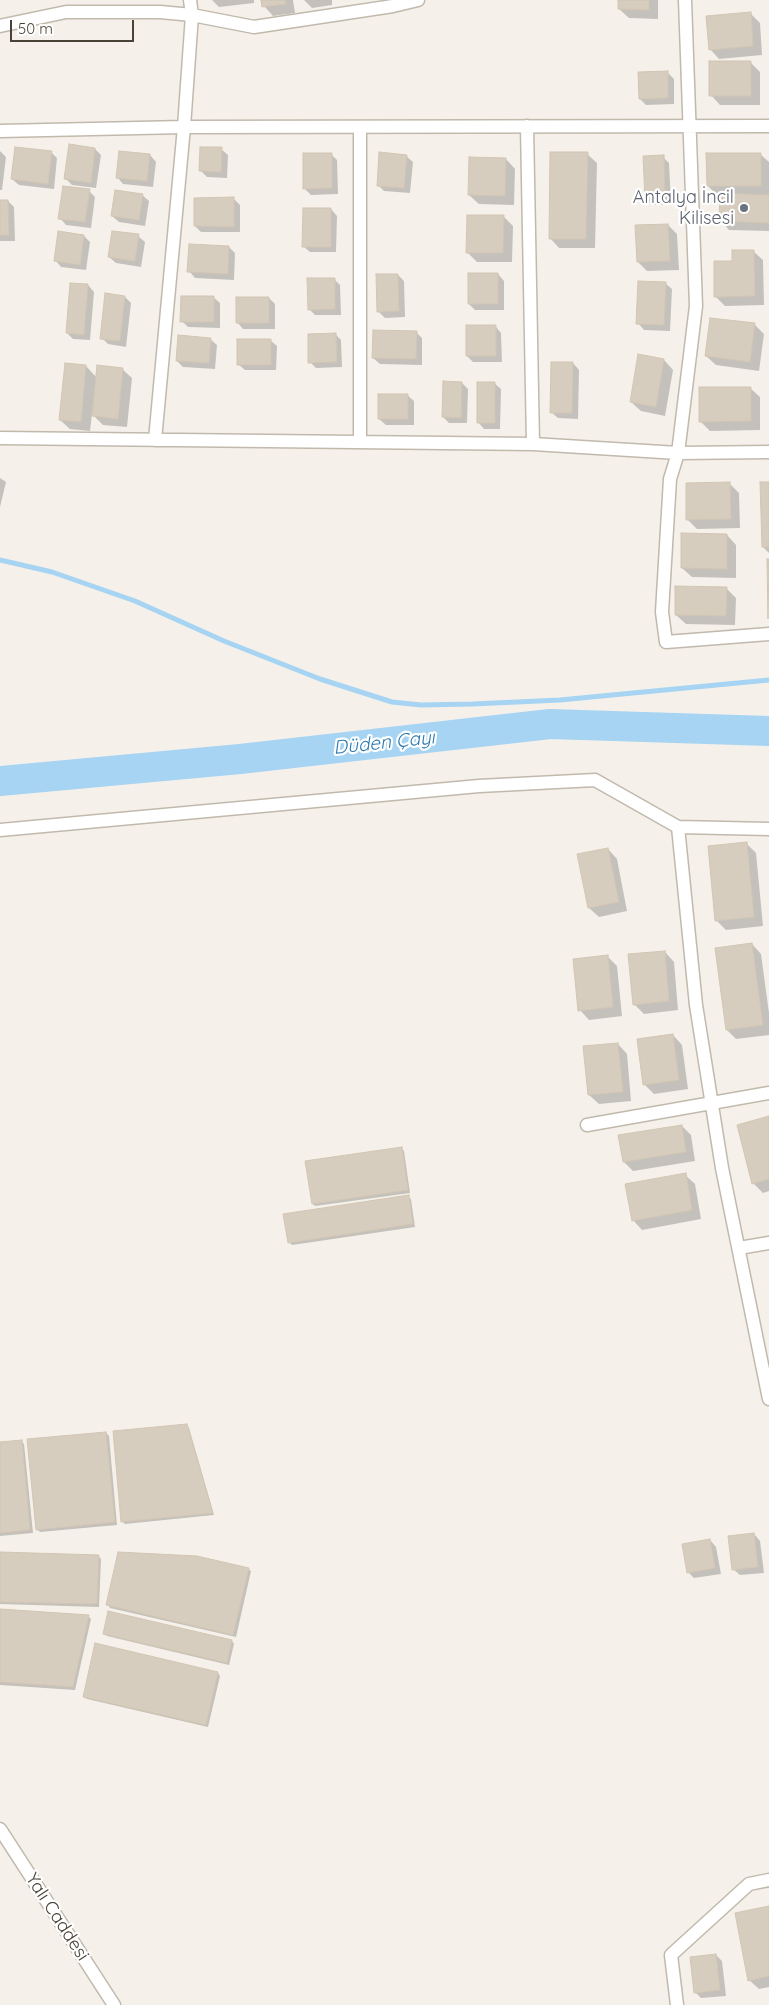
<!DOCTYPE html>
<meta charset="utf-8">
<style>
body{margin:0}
#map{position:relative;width:769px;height:2005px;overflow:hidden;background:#f5f1ea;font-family:Quicksand,sans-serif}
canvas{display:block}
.scale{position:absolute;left:10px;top:20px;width:124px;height:22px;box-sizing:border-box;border:2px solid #494237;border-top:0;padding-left:6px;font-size:15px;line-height:18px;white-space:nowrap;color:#494237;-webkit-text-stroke:4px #fff;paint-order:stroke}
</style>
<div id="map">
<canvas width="769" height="2005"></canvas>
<div class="scale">50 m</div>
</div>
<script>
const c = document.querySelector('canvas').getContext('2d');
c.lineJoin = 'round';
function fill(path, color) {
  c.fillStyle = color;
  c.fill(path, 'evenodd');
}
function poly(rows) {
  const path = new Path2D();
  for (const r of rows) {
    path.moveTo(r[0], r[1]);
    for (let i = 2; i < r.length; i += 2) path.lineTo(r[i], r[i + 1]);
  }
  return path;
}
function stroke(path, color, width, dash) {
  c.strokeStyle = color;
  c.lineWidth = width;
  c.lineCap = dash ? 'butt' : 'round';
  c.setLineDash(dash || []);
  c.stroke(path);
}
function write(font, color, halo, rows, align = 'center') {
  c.font = font + ' Quicksand,sans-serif';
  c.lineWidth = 4.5;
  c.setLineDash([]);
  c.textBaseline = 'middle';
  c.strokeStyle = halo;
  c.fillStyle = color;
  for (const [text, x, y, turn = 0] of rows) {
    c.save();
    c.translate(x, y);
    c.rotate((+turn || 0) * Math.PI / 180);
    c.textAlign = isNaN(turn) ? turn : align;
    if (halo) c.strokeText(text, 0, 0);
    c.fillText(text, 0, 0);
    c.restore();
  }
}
fill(poly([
 [212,0,254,0,254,3,219,7],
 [263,0,293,0,295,13,273,16,264,6],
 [304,0,332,0,332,5,312,8],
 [620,0,658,0,658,19,629,18,619,9],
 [750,13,760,23,762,55,719,59,710,49],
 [750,62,760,72,760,105,720,105,711,95],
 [667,72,674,79,674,104,646,105,640,99],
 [95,149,101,155,96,188,72,185,66,179],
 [221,149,228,155,227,178,207,177,201,171],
 [0,151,6,157,2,190,0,190],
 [51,152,57,158,54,189,19,185,12,179],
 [331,154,337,160,338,194,311,195,304,188],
 [587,154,597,163,595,248,559,248,550,238],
 [760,154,769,162,769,231,729,230,720,220,721,195,717,195,708,186],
 [150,155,156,162,153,187,123,184,117,177],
 [406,156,413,162,410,193,384,191,378,185],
 [663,157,669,163,671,204,652,205,646,199],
 [506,159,515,169,514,205,479,204,469,195],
 [89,191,95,197,91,228,66,225,60,218],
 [142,195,149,201,145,226,119,222,112,216],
 [234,199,240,205,240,232,201,232,195,226],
 [8,201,14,207,15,241,0,241,0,202],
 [331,209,337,216,336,252,310,252,303,246],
 [503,216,513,226,512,262,477,262,467,252],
 [668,225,677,234,679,270,647,271,638,262],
 [84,236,90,242,86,270,61,267,55,260],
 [138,236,145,242,141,267,116,263,109,257],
 [229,247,235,253,234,280,195,278,189,271],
 [753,251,763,260,764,305,725,306,716,297],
 [498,274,504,281,504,310,475,310,469,304],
 [398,275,404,281,405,317,385,318,378,311],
 [334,279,340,285,341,315,315,315,309,309],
 [665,283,672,289,670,331,644,330,638,323],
 [88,285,94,292,90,340,73,339,67,333],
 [125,297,131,303,126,347,108,344,102,338],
 [213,297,220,303,220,328,188,327,182,321],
 [269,298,275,304,275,329,243,329,237,322],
 [754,324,764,334,759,371,716,365,706,356],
 [495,326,501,333,502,362,473,362,467,356],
 [416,332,422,338,422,365,380,364,373,358],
 [335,334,341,340,342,367,316,368,310,362],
 [210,339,217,345,215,369,183,367,177,361],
 [270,340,277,346,276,370,245,370,238,364],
 [639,356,664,360,673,370,665,416,641,411,631,402],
 [573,363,579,370,578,419,558,418,551,412],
 [86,366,97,378,122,369,132,378,127,427,103,425,92,414,90,431,70,429,60,420],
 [462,383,468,389,467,423,449,423,443,417],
 [494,383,501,389,500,429,484,429,478,422],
 [750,388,760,397,760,430,710,431,700,421],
 [407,395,414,401,414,425,386,425,379,419],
 [0,478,6,482,0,507],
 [769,483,769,553,763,547],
 [730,484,739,493,740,528,697,529,687,519],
 [727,535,736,545,736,578,692,577,682,568],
 [726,588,736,598,735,625,686,624,676,615],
 [747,844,756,853,763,926,726,930,716,920],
 [608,849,617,859,627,911,599,917,589,908,579,855],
 [752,944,761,954,769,1013,769,1035,736,1039,727,1030],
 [665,952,674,962,678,1010,644,1014,634,1004],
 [607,956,617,966,622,1016,589,1020,580,1010],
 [673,1035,682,1045,688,1089,654,1094,644,1084],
 [618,1044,627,1054,631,1101,599,1104,589,1095],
 [769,1117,769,1191,763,1193,753,1183],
 [682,1126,691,1135,695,1161,633,1171,624,1162],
 [401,1148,404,1151,410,1193,315,1206,313,1204],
 [685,1175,695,1184,701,1219,642,1230,633,1220],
 [408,1197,411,1199,415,1227,292,1245,289,1242],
 [186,1425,189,1428,214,1515,125,1524,122,1521],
 [106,1433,109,1436,117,1525,40,1532,37,1529],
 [21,1441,24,1444,33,1533,0,1536,0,1443],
 [754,1534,760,1541,764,1573,740,1575,733,1569],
 [710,1540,716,1547,721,1574,694,1578,688,1572],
 [0,1553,98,1556,101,1559,99,1607,0,1604],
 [248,1569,251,1571,236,1637,110,1608,108,1605],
 [0,1610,88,1616,91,1619,75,1690,0,1685],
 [104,1634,232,1641,234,1644,229,1665,107,1636],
 [218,1673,220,1676,208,1727,87,1699,84,1696],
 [769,1908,769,1987,759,1989,749,1980],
 [716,1955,722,1961,726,1996,701,1998,695,1992]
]), '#0003');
stroke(poly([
 [0,560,52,572,135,601,224,641,320,679,392,702,421,705,473,704,560,700,769,680]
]), '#a6d4f2', 5);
stroke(poly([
 [0,781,240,759,550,724,769,731]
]), '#a6d4f2', 30);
const building = poly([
 [261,0,285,0,286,4,262,7,261,0],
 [618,0,649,0,649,10,618,9,618,0],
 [751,12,753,46,709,50,706,16,751,12],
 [709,61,751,61,751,96,709,96,709,61],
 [668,71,668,98,639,99,638,72,668,71],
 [69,144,95,148,91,183,64,179,69,144],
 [15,147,52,151,48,184,11,179,15,147],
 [200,147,222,147,221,172,199,171,200,147],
 [119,151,150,154,147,181,116,178,119,151],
 [379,152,407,155,404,188,377,186,379,152],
 [550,152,588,152,586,239,549,239,550,152],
 [303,153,332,153,332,188,303,189,303,153],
 [706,153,761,153,761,186,707,186,706,153],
 [664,155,665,198,645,199,643,156,664,155],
 [469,157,506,158,505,196,468,195,469,157],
 [63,186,90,189,85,222,58,219,63,186],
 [115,190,143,194,139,220,111,216,115,190],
 [720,193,769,195,769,223,719,221,720,193],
 [234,197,234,227,194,226,194,198,234,197],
 [0,200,8,200,9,235,0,235,0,200],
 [303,208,331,208,331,247,302,247,303,208],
 [467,215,504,215,503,253,466,253,467,215],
 [668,224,670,261,637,262,635,225,668,224],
 [58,231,84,235,80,265,54,261,58,231],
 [112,231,139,234,135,261,108,257,112,231],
 [189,244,229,246,228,274,187,272,189,244],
 [732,250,754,250,755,296,714,297,714,261,732,261,732,250],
 [468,273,498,273,498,304,468,304,468,273],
 [376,274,398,274,399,311,377,312,376,274],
 [307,278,335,278,335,309,308,310,307,278],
 [638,281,666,282,664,325,636,324,638,281],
 [70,283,88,284,84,335,66,333,70,283],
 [105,293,125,296,120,341,100,339,105,293],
 [181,296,214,296,214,322,180,322,181,296],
 [236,297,269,297,269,323,236,323,236,297],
 [710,318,755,323,750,362,705,356,710,318],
 [466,325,496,325,496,356,466,356,466,325],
 [373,330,417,331,416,359,372,358,373,330],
 [336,333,337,362,308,363,308,334,336,333],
 [178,335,211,338,209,363,176,361,178,335],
 [237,339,271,339,271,365,237,365,237,339],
 [638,354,664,359,656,407,630,402,638,354],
 [551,362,573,362,572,413,550,413,551,362],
 [65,363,86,365,81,422,59,420,65,363],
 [97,365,123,368,118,419,92,416,97,365],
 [443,381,462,382,461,418,442,417,443,381],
 [477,382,495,382,495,423,477,423,477,382],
 [699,387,751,387,751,421,699,422,699,387],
 [378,394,408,394,408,419,378,419,378,394],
 [730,482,731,519,686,520,686,483,730,482],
 [760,482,769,482,769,547,762,547,760,482],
 [681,533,727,534,727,569,681,568,681,533],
 [767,559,769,559,768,619,767,559],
 [675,586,727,587,726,616,675,615,675,586],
 [747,842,754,917,715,921,708,846,747,842],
 [608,848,619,902,588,908,577,854,608,848],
 [752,943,763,1025,726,1030,715,948,752,943],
 [665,951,669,1001,633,1005,628,954,665,951],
 [608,955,613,1007,578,1011,573,959,608,955],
 [673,1034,679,1080,643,1085,637,1039,673,1034],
 [618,1043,623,1092,588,1095,583,1046,618,1043],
 [769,1116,769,1179,752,1184,737,1125,769,1116],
 [682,1125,686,1152,623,1162,618,1135,682,1125],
 [402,1147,408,1190,312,1204,305,1161,402,1147],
 [686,1173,692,1210,632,1221,625,1184,686,1173],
 [409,1195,413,1224,288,1243,283,1214,409,1195],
 [187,1424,213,1513,121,1522,113,1431,187,1424],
 [106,1432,115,1522,36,1530,27,1439,106,1432],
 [22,1440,30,1530,0,1533,0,1442,22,1440],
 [754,1533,758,1567,732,1570,728,1536,754,1533],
 [710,1539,715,1568,687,1573,682,1544,710,1539],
 [0,1552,99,1555,97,1604,0,1602,0,1552],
 [118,1552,197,1556,249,1568,233,1635,106,1605,118,1552],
 [0,1609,89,1615,73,1687,0,1682,0,1609],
 [108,1611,232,1640,227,1663,103,1634,108,1611],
 [95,1643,218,1672,206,1725,83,1697,95,1643],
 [769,1906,769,1976,748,1981,735,1913,769,1906],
 [716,1954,720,1990,694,1993,690,1957,716,1954]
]);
fill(building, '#d7cdbf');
stroke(building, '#d2c5b2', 1);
const street = poly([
 [685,0,696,306,678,453,670,479,662,612,666,642,769,634],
 [0,26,66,12,160,12,192,15,254,27,393,6,418,0],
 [527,126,533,444],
 [0,131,184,127,769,126],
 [0,438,533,444,678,453,769,452],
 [155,440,184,127,192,15,190,0],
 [360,442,360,127],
 [769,829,678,827,696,1005,722,1168,769,1399],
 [0,830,479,786,595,780,678,827],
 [587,1125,769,1093],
 [739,1248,769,1243],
 [0,1829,114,2005],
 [677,2005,671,1955,749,1884,769,1880]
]);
stroke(street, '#c1b9ac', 15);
stroke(street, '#fff', 12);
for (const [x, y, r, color] of [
 [744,208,5,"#6b7280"]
]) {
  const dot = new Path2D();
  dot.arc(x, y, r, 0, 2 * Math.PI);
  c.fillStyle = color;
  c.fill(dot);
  stroke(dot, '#fff', 2);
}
write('18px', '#5b616d', '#fff', [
 ["Antalya İncil",734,198],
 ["Kilisesi",734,219]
], 'right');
write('18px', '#494237', '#fff', [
 ["Yalı Caddesi",57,1917,57]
]);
write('italic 19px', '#2d7aaf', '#fff', [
 ["Düden Çayı",384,743,-6]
]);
</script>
